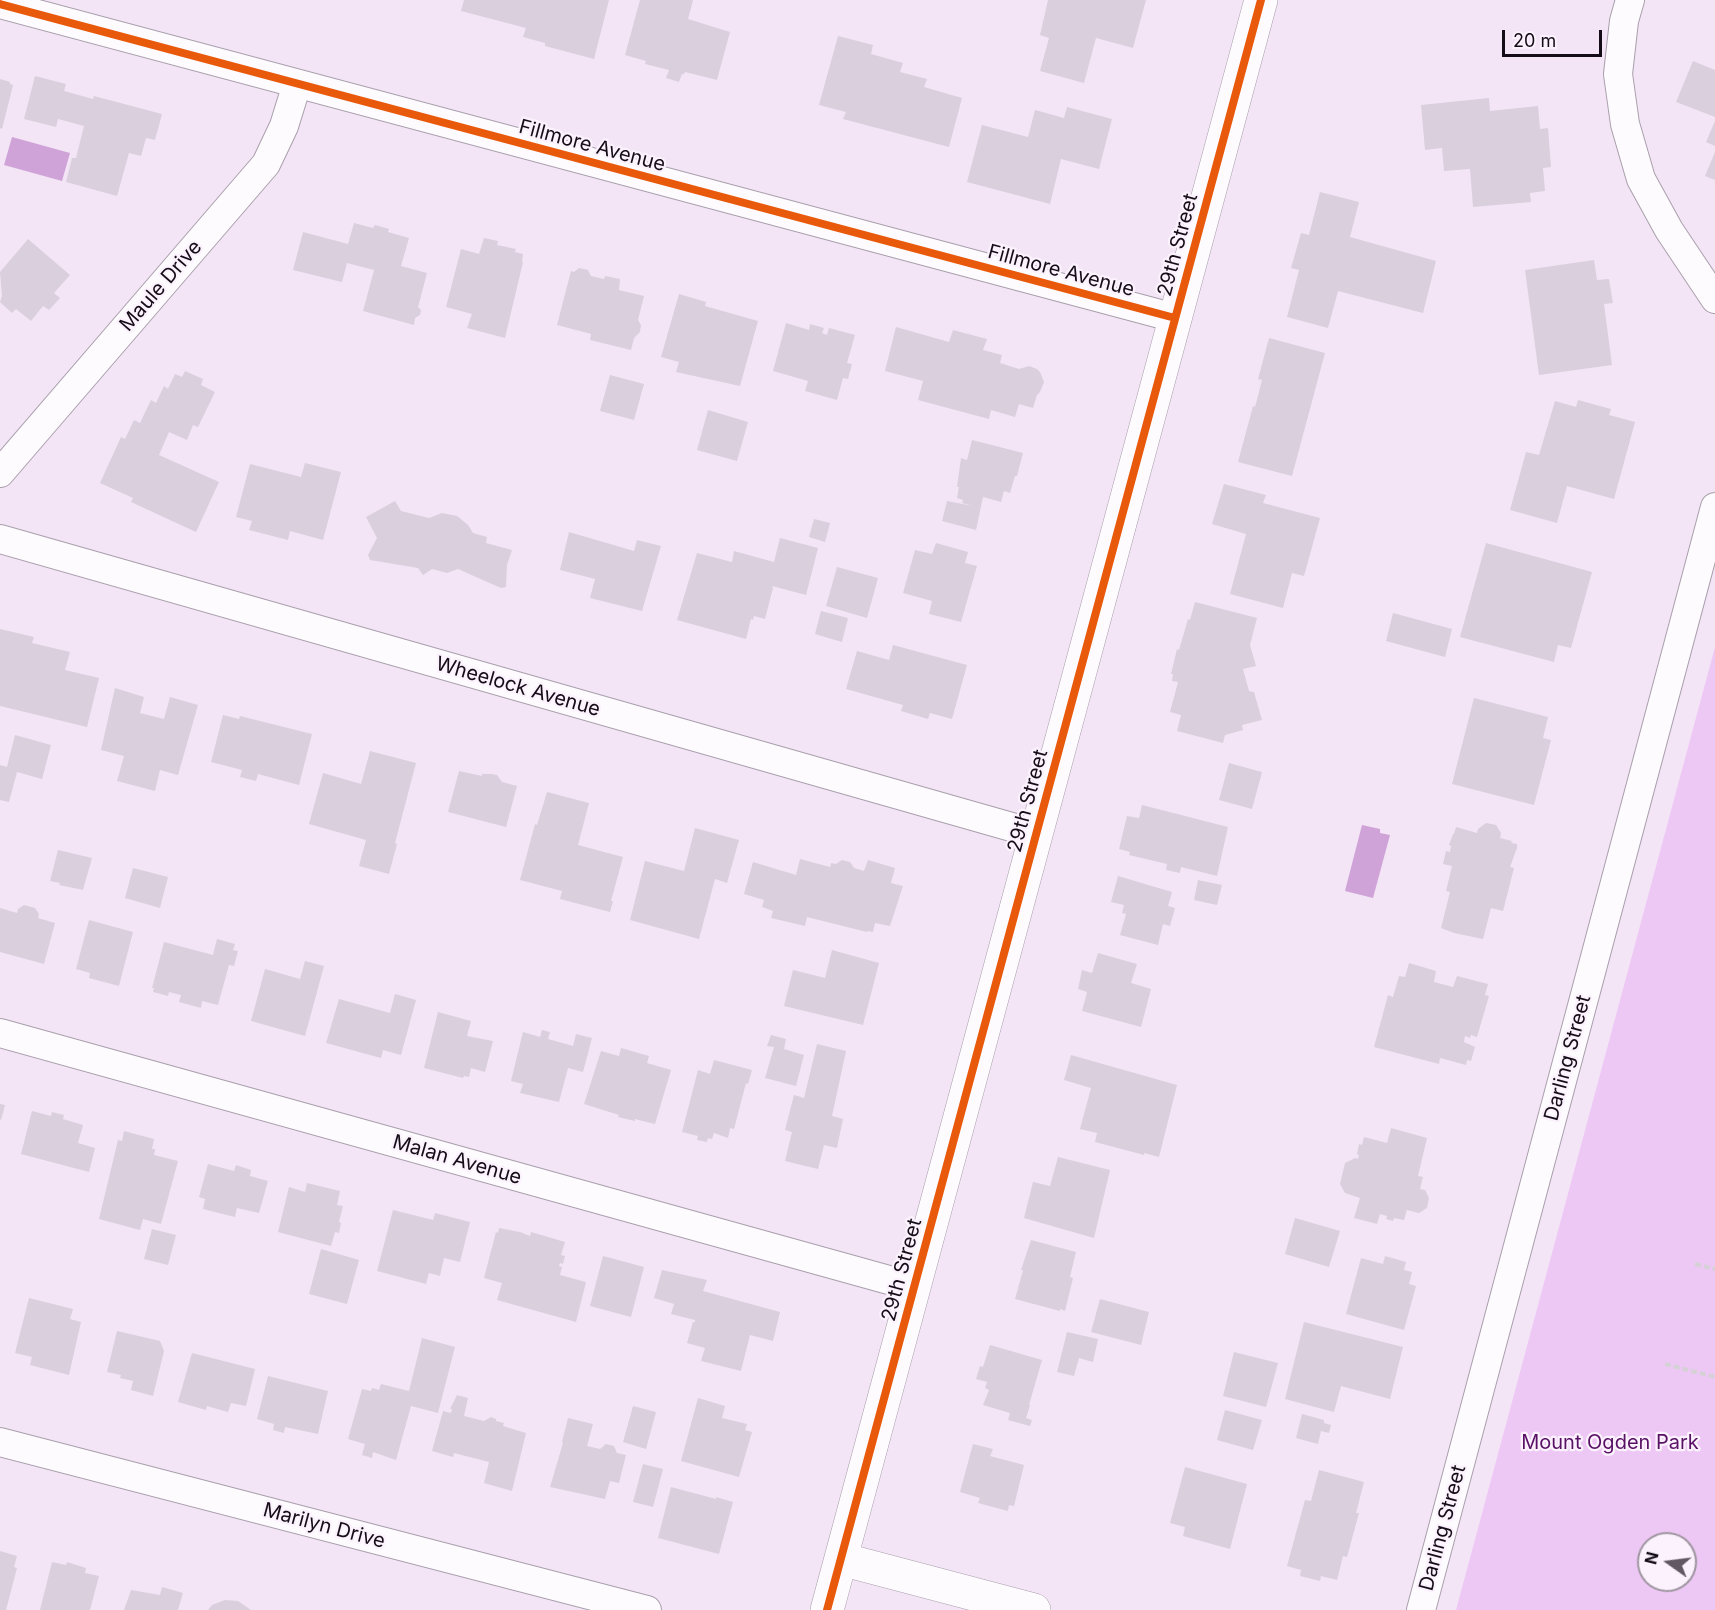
<!DOCTYPE html>
<style>
body{margin:0}
#map{position:relative;width:1715px;height:1610px;overflow:hidden;background:#f3e5f6;font-family:Inter,sans-serif}
canvas{display:block}
.north{position:absolute;left:1637px;top:1532px;width:60px;height:60px;box-sizing:border-box;background:#fbf2fd;border:2px solid #9f96a1;border-radius:50%;rotate:284deg;font-size:16px;font-weight:700;line-height:24px;text-align:center;color:#140c16}
.north::after{content:'';display:block;margin:auto;width:21px;height:27px;background:#625864;clip-path:polygon(50% 0,100% 100%,50% 72%,0 100%)}
.scale{position:absolute;left:1502px;top:30px;width:100px;height:27px;box-sizing:border-box;border:3px solid #140c16;border-top:0;padding-left:8px;font-size:18px;line-height:21px;white-space:nowrap;color:#140c16;-webkit-text-stroke:4px #fbf2fd;paint-order:stroke}
</style>
<div id="map">
<canvas width="1715" height="1610"></canvas>
<div class="north">N</div>
<div class="scale">20 m</div>
</div>
<script>
const c = document.querySelector('canvas').getContext('2d');
c.lineJoin = 'round';
function fill(path, color) {
  c.fillStyle = color;
  c.fill(path, 'evenodd');
}
function poly(rows) {
  const path = new Path2D();
  for (const r of rows) {
    path.moveTo(r[0], r[1]);
    for (let i = 2; i < r.length; i += 2) path.lineTo(r[i], r[i + 1]);
  }
  return path;
}
function stroke(path, color, width, dash) {
  c.strokeStyle = color;
  c.lineWidth = width;
  c.lineCap = dash ? 'butt' : 'round';
  c.setLineDash(dash || []);
  c.stroke(path);
}
function write(font, color, halo, rows, align = 'center') {
  c.font = font + ' Inter,sans-serif';
  c.lineWidth = 4.5;
  c.setLineDash([]);
  c.textBaseline = 'middle';
  c.strokeStyle = halo;
  c.fillStyle = color;
  for (const [text, x, y, turn = 0] of rows) {
    c.save();
    c.translate(x, y);
    c.rotate((+turn || 0) * Math.PI / 180);
    c.textAlign = isNaN(turn) ? turn : align;
    if (halo) c.strokeText(text, 0, 0);
    c.fillText(text, 0, 0);
    c.restore();
  }
}
fill(poly([
 [1715,647,1715,1610,1456,1610],
 [1649,1544,1685,1544,1685,1580,1649,1580]
]), '#eec8f5');
fill(poly([
 [12,137,70,153,62,181,4,165],
 [1362,825,1380,829,1380,833,1390,835,1373,898,1345,891]
]), '#cfa3d8');
fill(poly([
 [464,0,609,0,594,59,545,46,545,43,523,37,526,28,461,11],
 [640,0,693,0,688,19,730,32,717,80,685,72,684,74,682,74,679,82,666,78,669,70,645,64,646,61,625,55],
 [1048,0,1146,0,1133,48,1096,38,1084,83,1040,71,1049,38,1040,35],
 [838,36,873,45,871,54,903,63,900,72,927,79,924,87,962,98,949,147,843,119,846,112,819,105],
 [1693,61,1715,70,1715,117,1676,102],
 [35,76,66,84,64,91,93,99,94,96,162,114,155,140,146,138,141,156,129,153,117,196,66,182,72,158,76,158,84,126,58,119,56,127,24,119],
 [0,79,10,82,10,84,13,85,2,129,0,128],
 [1489,98,1490,111,1538,106,1540,129,1548,128,1551,167,1543,168,1545,191,1530,193,1531,202,1473,207,1470,169,1444,171,1442,148,1425,150,1421,105],
 [1067,107,1112,119,1099,169,1061,159,1050,204,967,182,982,125,1028,137,1035,110,1064,118],
 [1715,121,1715,146,1706,142],
 [1715,152,1715,180,1705,176],
 [1320,192,1359,202,1350,237,1436,261,1423,313,1338,291,1328,328,1287,317,1299,270,1291,268,1301,233,1309,235],
 [354,223,373,228,375,225,389,229,388,232,409,238,401,266,427,273,418,307,421,310,420,315,415,318,414,325,363,311,374,270,347,263,342,282,293,270,303,232,348,244],
 [484,238,498,241,497,245,516,249,515,252,523,254,522,262,523,262,505,338,467,328,472,314,446,307,461,249,479,254],
 [28,239,70,275,54,293,60,298,49,310,43,306,31,321,16,309,12,313,0,302,2,296,0,272],
 [1594,260,1597,280,1609,279,1613,303,1604,304,1612,365,1539,375,1525,270],
 [579,268,588,270,591,276,604,279,605,276,620,279,619,290,644,296,638,320,641,325,640,332,634,338,631,350,590,340,591,334,557,325,571,271,574,272],
 [679,294,706,302,705,306,758,321,740,386,676,372,679,362,661,357],
 [786,323,809,330,810,324,824,328,822,333,827,335,829,328,855,335,847,363,852,364,848,379,843,378,837,400,805,391,808,381,773,371],
 [896,327,949,342,953,330,987,339,983,350,1002,355,1000,363,1019,369,1029,366,1037,369,1040,372,1044,382,1040,392,1037,395,1033,408,1019,404,1015,417,991,410,989,419,918,400,923,381,885,371],
 [1269,338,1325,353,1292,476,1238,462,1253,406,1255,407,1262,380,1258,379],
 [185,371,203,379,201,385,215,392,198,427,193,425,187,440,169,432,159,455,219,482,196,532,131,502,133,498,100,483,121,437,125,439,134,420,140,423,151,400,156,403,164,386,168,389,175,374,182,377],
 [610,375,644,384,634,420,600,411],
 [1578,400,1611,409,1609,415,1635,422,1614,499,1567,486,1557,523,1510,510,1526,452,1539,455,1555,401,1576,407],
 [708,410,748,422,737,461,697,450],
 [972,440,1023,453,1017,476,1015,476,1010,493,1004,491,1001,502,983,497,976,530,942,521,947,501,973,506,962,503,963,500,957,498,959,487,957,487,961,458,967,460],
 [305,463,341,472,323,540,290,531,288,540,249,530,252,521,236,517,250,464,301,477],
 [1224,484,1266,495,1263,503,1320,518,1304,576,1292,573,1283,608,1230,594,1246,534,1212,524],
 [395,501,401,511,429,518,442,513,457,516,468,525,473,533,487,537,486,543,512,550,507,565,506,587,501,588,458,569,447,573,432,569,423,575,418,568,370,560,368,555,377,538,366,517],
 [814,519,830,523,825,542,809,537],
 [569,532,634,551,637,540,661,546,642,611,590,598,595,579,560,570],
 [780,538,818,548,806,595,772,586,773,588,765,619,754,616,753,620,751,619,746,639,677,620,697,553,732,562,734,551,774,562],
 [936,543,968,552,965,563,977,566,961,622,929,614,932,601,903,593,915,550,932,554],
 [1486,543,1592,572,1571,648,1558,645,1554,662,1460,637],
 [837,567,878,578,867,618,826,606],
 [1195,602,1257,618,1250,645,1256,666,1243,669,1249,691,1254,692,1262,720,1242,725,1243,730,1225,735,1223,743,1177,731,1181,715,1170,712,1178,682,1172,681,1173,674,1171,674,1177,649,1179,650,1188,619,1190,620],
 [821,611,848,618,842,642,815,634],
 [1393,613,1452,629,1445,657,1386,641],
 [0,629,34,637,32,643,70,652,65,670,99,678,87,727,0,706],
 [893,645,967,665,952,719,930,713,928,719,901,711,903,705,846,689,857,651,889,660],
 [115,688,144,697,140,713,164,719,170,697,198,705,178,775,160,770,155,791,117,781,124,756,101,750],
 [1474,698,1548,717,1543,738,1551,740,1534,805,1452,784],
 [223,715,239,719,240,716,312,734,299,785,258,774,256,781,240,777,242,770,211,762],
 [15,735,51,745,42,779,17,772,9,802,0,800,0,765,7,767],
 [370,751,416,763,395,843,397,844,389,874,359,866,366,840,309,824,323,773,361,784],
 [1229,763,1262,772,1252,809,1219,800],
 [459,771,482,776,482,774,492,774,497,775,502,782,517,786,506,827,448,812],
 [547,792,589,803,578,845,623,857,611,901,613,901,610,912,560,899,562,891,520,880,535,824,537,825],
 [1142,805,1228,827,1217,876,1181,867,1180,873,1166,870,1167,864,1129,855,1130,852,1119,849,1127,816,1139,818],
 [1486,823,1496,825,1501,833,1500,838,1512,841,1511,843,1517,844,1517,848,1510,867,1514,868,1503,911,1491,908,1483,939,1454,933,1441,928,1450,892,1446,891,1452,866,1443,864,1446,851,1450,852,1451,846,1449,845,1453,834,1454,834,1456,827,1477,833,1478,829],
 [695,828,739,840,727,883,715,879,699,939,630,920,645,861,684,871],
 [58,850,92,858,83,890,59,885,60,883,50,881],
 [800,859,830,867,831,863,836,864,842,860,850,862,854,868,864,871,868,860,895,868,891,883,903,886,890,926,875,923,873,932,868,931,867,932,807,917,805,926,771,918,773,911,762,907,764,900,744,894,753,862,796,875],
 [133,868,168,877,160,908,125,898],
 [1118,876,1172,892,1168,906,1175,908,1170,926,1163,924,1158,945,1120,935,1126,914,1122,913,1124,905,1111,902],
 [1198,880,1222,885,1217,905,1194,900],
 [24,905,35,908,39,914,38,918,55,923,44,964,0,952,0,908,17,913,18,909],
 [89,920,133,932,119,986,89,978,90,973,76,969],
 [217,939,235,944,233,950,238,951,234,966,229,965,218,1005,202,1001,201,1008,179,1002,181,995,169,992,168,996,153,992,154,988,152,988,164,942,213,955],
 [832,950,879,963,863,1025,784,1006,793,970,825,978],
 [1098,953,1137,964,1131,983,1151,989,1141,1027,1082,1011,1087,992,1078,989,1082,970,1092,973],
 [305,961,324,966,305,1036,251,1021,265,969,300,979],
 [1409,963,1436,971,1434,982,1453,987,1457,976,1488,984,1485,995,1489,996,1477,1037,1471,1035,1470,1038,1465,1036,1464,1042,1475,1047,1471,1061,1467,1060,1466,1065,1440,1058,1439,1064,1374,1047,1388,995,1393,997,1399,976,1405,977],
 [395,994,416,1000,401,1055,383,1050,381,1058,326,1043,339,999,390,1013],
 [438,1012,471,1021,467,1036,493,1041,485,1072,471,1068,469,1077,464,1076,463,1078,424,1068],
 [542,1030,550,1032,548,1039,573,1046,576,1034,592,1038,583,1072,568,1068,559,1102,520,1093,523,1084,511,1081,523,1032,540,1037],
 [771,1035,786,1039,784,1049,804,1055,796,1086,765,1078,774,1047,767,1046],
 [817,1044,846,1051,832,1116,843,1119,837,1148,824,1145,818,1169,785,1161,792,1132,785,1130,794,1095,804,1098],
 [621,1048,649,1056,647,1063,671,1070,655,1124,635,1119,635,1121,618,1117,619,1115,584,1104,601,1051,619,1056],
 [1071,1055,1177,1085,1159,1157,1144,1153,1144,1155,1095,1142,1097,1133,1080,1129,1091,1088,1064,1080],
 [714,1060,752,1070,748,1084,746,1083,734,1129,730,1128,728,1138,714,1133,712,1139,708,1138,707,1142,697,1140,698,1136,682,1132,698,1070,710,1074],
 [0,1104,5,1105,1,1120,0,1119],
 [32,1111,51,1116,52,1112,64,1115,63,1119,83,1125,78,1143,95,1148,89,1172,21,1154],
 [1391,1128,1427,1138,1418,1176,1423,1177,1420,1189,1425,1190,1429,1198,1427,1208,1419,1213,1407,1210,1404,1220,1394,1218,1393,1221,1386,1219,1387,1216,1380,1214,1377,1224,1354,1218,1360,1198,1345,1193,1340,1184,1345,1163,1355,1158,1358,1159,1359,1155,1357,1154,1359,1144,1362,1145,1364,1137,1387,1143],
 [124,1131,154,1139,152,1149,155,1149,154,1155,178,1161,161,1224,143,1219,140,1230,99,1219,118,1140,122,1141],
 [1058,1157,1110,1170,1094,1238,1024,1218,1033,1182,1050,1186],
 [208,1164,234,1171,236,1165,251,1170,250,1176,268,1181,259,1213,237,1208,235,1217,203,1209,205,1199,199,1197],
 [307,1183,340,1191,337,1205,343,1206,339,1222,341,1223,339,1233,335,1232,331,1246,278,1232,289,1187,305,1192],
 [393,1210,433,1220,435,1213,470,1222,460,1262,444,1258,440,1276,429,1273,426,1284,377,1271],
 [1295,1218,1340,1231,1329,1267,1285,1254],
 [499,1228,520,1232,530,1236,531,1232,565,1242,561,1255,565,1256,563,1264,560,1263,559,1266,562,1267,560,1275,586,1282,576,1322,497,1300,502,1283,484,1278,496,1232,498,1233],
 [152,1229,176,1235,168,1265,144,1259],
 [1031,1240,1076,1252,1070,1277,1073,1278,1065,1311,1060,1309,1060,1311,1015,1299,1023,1270,1021,1270],
 [321,1249,359,1260,347,1304,309,1294],
 [603,1256,644,1267,631,1317,590,1306],
 [1385,1256,1406,1262,1404,1270,1412,1272,1409,1284,1416,1286,1404,1330,1346,1314,1361,1258,1383,1264],
 [662,1270,707,1280,703,1291,780,1312,773,1341,750,1335,741,1371,701,1361,705,1348,687,1343,693,1322,695,1322,695,1320,671,1314,674,1304,654,1298],
 [29,1298,73,1309,70,1319,81,1322,69,1375,30,1365,32,1357,15,1353],
 [1100,1299,1149,1312,1141,1345,1091,1332],
 [1304,1322,1403,1347,1390,1399,1341,1386,1334,1412,1285,1399],
 [117,1331,160,1341,164,1351,153,1396,131,1390,133,1381,120,1378,121,1375,107,1372],
 [1067,1332,1098,1339,1093,1362,1079,1358,1074,1376,1057,1372],
 [422,1338,455,1347,438,1413,411,1406,396,1460,373,1452,372,1458,362,1455,365,1444,348,1439,362,1389,371,1391,372,1388,379,1390,381,1384,409,1391],
 [990,1345,1042,1360,1029,1405,1030,1405,1026,1418,1032,1420,1030,1426,1008,1420,1010,1413,983,1405,989,1390,985,1388,987,1382,976,1379,980,1366,983,1367],
 [1234,1352,1278,1363,1266,1407,1223,1396],
 [192,1353,255,1369,246,1406,231,1403,228,1412,207,1406,206,1410,178,1402],
 [268,1376,328,1391,318,1434,285,1427,284,1433,273,1430,274,1424,257,1419],
 [457,1395,468,1398,464,1416,484,1421,491,1417,496,1419,496,1421,504,1423,503,1426,526,1433,512,1491,484,1483,489,1462,454,1453,453,1457,432,1451,443,1411,451,1413,452,1409,450,1409],
 [698,1398,725,1406,722,1418,747,1424,745,1430,752,1432,739,1477,681,1461],
 [633,1406,656,1412,646,1449,623,1442],
 [1225,1410,1262,1420,1253,1450,1217,1440],
 [1302,1414,1324,1420,1324,1423,1331,1425,1329,1433,1321,1431,1318,1444,1296,1438],
 [568,1418,593,1424,587,1446,600,1449,606,1444,614,1446,617,1453,626,1455,619,1483,610,1481,605,1499,550,1487,563,1443,562,1442],
 [973,1444,993,1449,990,1456,1024,1465,1014,1506,1009,1505,1008,1511,978,1503,980,1498,960,1492],
 [643,1464,663,1469,653,1507,633,1502],
 [1185,1467,1247,1484,1230,1549,1183,1536,1185,1527,1170,1523],
 [1319,1470,1364,1482,1356,1513,1359,1513,1347,1557,1343,1556,1337,1580,1321,1576,1320,1581,1300,1576,1301,1570,1287,1566,1305,1500,1311,1501],
 [671,1487,716,1499,716,1497,733,1502,719,1554,658,1538],
 [0,1551,17,1556,14,1567,17,1568,6,1610,0,1610],
 [52,1562,66,1565,67,1562,86,1568,85,1573,99,1576,90,1610,40,1610],
 [162,1587,183,1593,178,1610,124,1610,131,1590,160,1595],
 [225,1600,238,1601,251,1610,208,1610,212,1605]
]), '#dacfdc');
const street = poly([
 [1630,0,1624,21,1618,74,1625,124,1641,179,1669,230,1715,299],
 [0,4,1175,318],
 [0,473,266,164,284,126,297,84],
 [0,539,1036,834],
 [0,1033,914,1287],
 [0,1442,647,1610],
 [1421,1610,1715,507]
]);
const secondary = poly([
 [841,1559,1034,1610],
 [827,1610,1261,0]
]);
stroke(street, '#a99fac', 30);
stroke(secondary, '#a99fac', 34);
stroke(poly([
 [1695,1264,1715,1269],
 [1665,1364,1715,1377]
]), '#d5d1d6', 4, [6, 3]);
stroke(street, '#fdfbfe', 28);
stroke(secondary, '#fdfbfe', 33);
stroke(poly([
 [0,4,1175,318],
 [827,1610,1261,0]
]), '#e8590c', 8);
write('20px', '#140c16', '#fbf2fd', [
 ["Fillmore Avenue",592,146,15],
 ["29th Street",1178,245,-75],
 ["Fillmore Avenue",1061,271,15],
 ["Maule Drive",161,286,-49],
 ["Wheelock Avenue",518,687,16],
 ["29th Street",1028,801,-75],
 ["Darling Street",1568,1058,-75],
 ["Malan Avenue",457,1160,16],
 ["29th Street",902,1270,-75],
 ["Marilyn Drive",324,1526,15],
 ["Darling Street",1443,1528,-75]
]);
write('20px', '#591166', '#fbf2fd', [
 ["Mount Ogden Park",1610,1443]
]);
</script>
